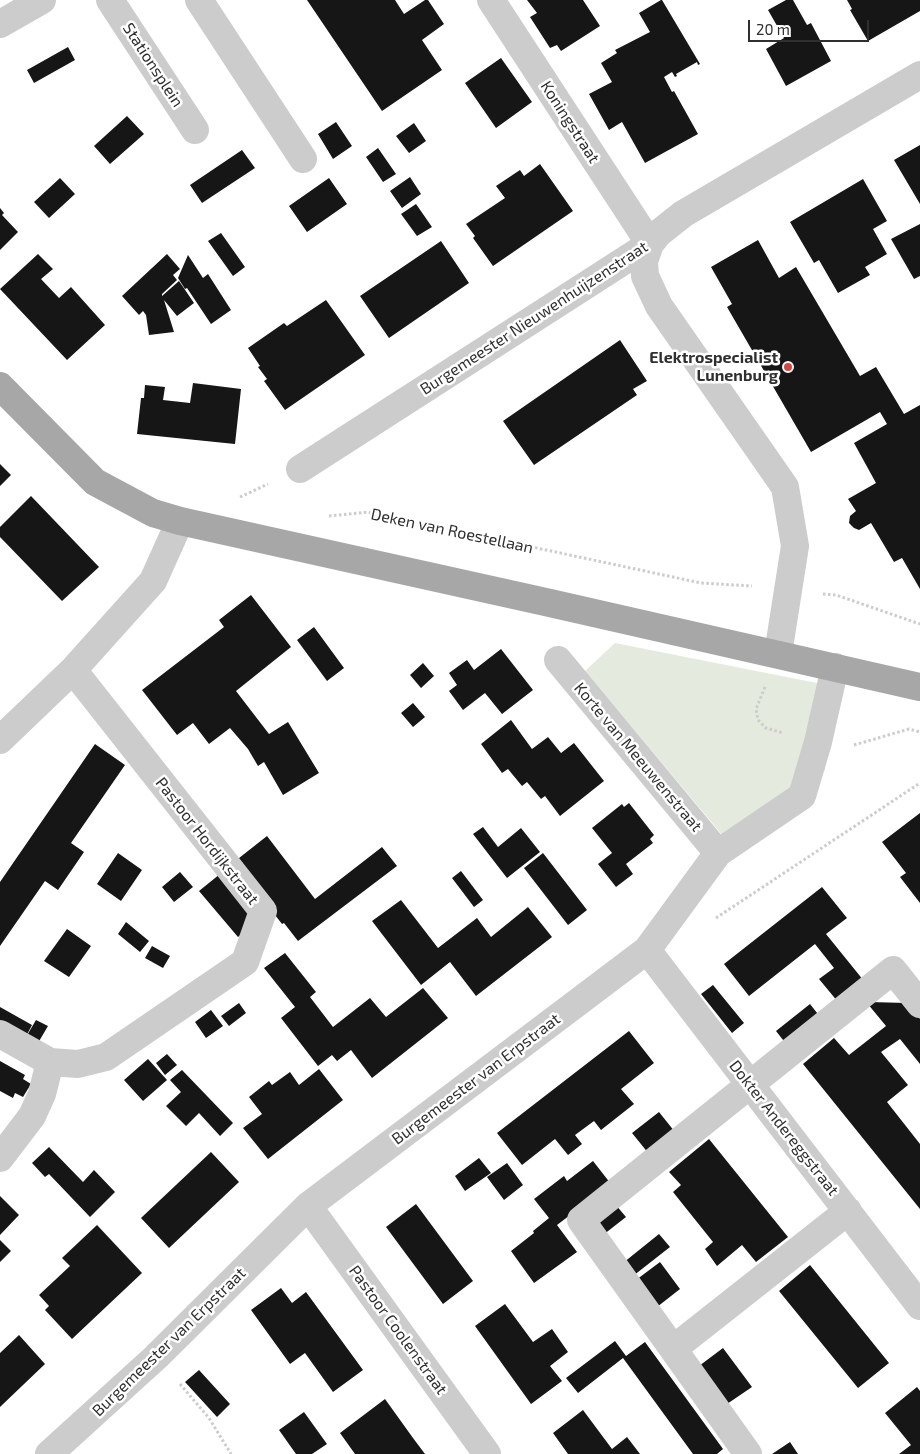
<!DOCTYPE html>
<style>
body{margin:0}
#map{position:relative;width:920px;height:1454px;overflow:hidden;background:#fff;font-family:"Exo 2",sans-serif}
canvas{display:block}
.scale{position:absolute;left:748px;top:20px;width:121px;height:22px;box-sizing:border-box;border:2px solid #2f2f2f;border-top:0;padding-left:6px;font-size:15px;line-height:18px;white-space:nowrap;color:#2f2f2f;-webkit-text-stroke:4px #fff;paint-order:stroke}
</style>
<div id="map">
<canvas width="920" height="1454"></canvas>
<div class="scale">20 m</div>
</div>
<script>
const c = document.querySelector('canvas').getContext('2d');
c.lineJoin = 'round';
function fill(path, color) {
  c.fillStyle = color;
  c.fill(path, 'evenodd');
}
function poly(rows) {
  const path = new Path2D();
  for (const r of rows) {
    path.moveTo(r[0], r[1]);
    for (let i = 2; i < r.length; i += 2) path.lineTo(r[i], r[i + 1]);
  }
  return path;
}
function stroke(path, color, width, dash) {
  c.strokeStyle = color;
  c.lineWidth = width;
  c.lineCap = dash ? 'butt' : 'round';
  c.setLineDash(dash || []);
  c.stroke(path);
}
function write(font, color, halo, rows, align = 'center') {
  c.font = font + ' "Exo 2",sans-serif';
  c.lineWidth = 5;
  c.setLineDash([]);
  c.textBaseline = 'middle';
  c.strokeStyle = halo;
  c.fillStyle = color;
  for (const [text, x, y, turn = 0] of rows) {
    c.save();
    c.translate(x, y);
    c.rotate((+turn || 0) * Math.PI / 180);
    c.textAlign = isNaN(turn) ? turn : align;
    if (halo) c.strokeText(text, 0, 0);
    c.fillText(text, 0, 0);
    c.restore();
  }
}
fill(poly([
 [615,643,832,686,822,759,825,770,787,808,723,836,585,671]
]), '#e4ebde');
fill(poly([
 [307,0,395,0,404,14,425,0,428,0,444,24,422,40,442,70,382,111],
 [527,0,583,0,600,26,561,51,557,45,550,48,530,17,537,13],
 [661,0,662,0,700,64,698,65,697,62,676,74,677,76,675,77,672,72,664,77,672,92,674,91,698,134,645,163,622,122,609,130,589,94,612,82,601,63,617,53,615,50,650,32,639,13],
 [786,0,793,0,807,25,811,23,831,61,786,86,766,49,784,38,768,10],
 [847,0,920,0,920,11,868,41,850,10,852,9],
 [68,47,75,60,34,83,27,70],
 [501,58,532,102,496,128,465,83],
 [127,116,144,134,110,164,94,146],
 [336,122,352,146,333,159,318,134],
 [414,123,426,141,409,153,396,136],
 [920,145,920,204,894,160],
 [378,148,396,174,383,182,366,157],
 [242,150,255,168,202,203,190,185],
 [540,164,573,211,493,266,473,238,475,236,466,224,505,198,496,186,520,170,524,176],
 [410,177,421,194,402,208,390,191],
 [60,178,75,194,49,218,34,202],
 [329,178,347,204,307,232,289,206],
 [863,179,887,221,873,229,887,254,865,267,870,275,838,293,819,260,814,263,790,222],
 [416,204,432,227,417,236,401,214],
 [0,208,4,213,2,215,18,232,0,250],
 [920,224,920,276,914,279,891,239],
 [221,233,245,267,233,276,208,241],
 [758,240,779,278,796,267,860,376,876,367,904,414,920,405,920,589,902,558,894,562,871,523,859,530,854,528,849,523,850,516,856,511,848,499,876,483,854,443,887,424,880,412,811,452,727,307,732,304,711,267],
 [441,241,469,283,389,338,360,296],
 [38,254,53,269,41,279,59,298,71,287,105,325,67,360,0,289],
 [167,254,180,269,173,275,177,280,162,294,162,296,179,281,194,303,177,316,164,300,174,332,149,335,146,315,143,311,139,315,122,296],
 [188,255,203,278,208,274,231,310,211,324,187,288,185,289,178,278],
 [326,300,365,355,285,410,264,381,267,379,258,367,260,366,248,348,284,323,287,326],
 [620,340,647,381,633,389,637,395,534,465,503,421],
 [193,383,241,389,235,444,137,434,141,398,144,398,145,385,165,387,163,400,190,403],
 [0,464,11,475,0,486],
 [31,496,99,567,62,601,0,537,0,527],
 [251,595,291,647,236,691,269,734,288,722,319,773,283,795,264,762,258,766,248,749,230,728,209,744,193,723,177,735,142,690,224,627,219,620],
 [314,627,344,668,327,681,297,640],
 [501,649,533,690,502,714,485,693,463,710,449,691,457,685,449,673,467,660,474,670],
 [423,663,434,676,421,688,410,675],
 [413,703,425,717,413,727,401,713],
 [511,720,532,749,548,737,561,753,574,743,604,781,560,816,545,796,541,799,527,782,522,786,508,769,502,773,481,744],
 [95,744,125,765,71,843,84,852,58,890,45,881,0,946,0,882],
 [629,803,654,835,650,839,653,843,626,864,633,874,616,887,598,864,612,853,592,828,622,804,624,807],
 [920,813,920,903,900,877,906,873,882,842],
 [483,827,498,847,521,828,540,852,507,878,473,834],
 [267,836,315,899,382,847,397,866,298,941,284,923,282,924,234,862],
 [118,853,142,870,121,901,97,884],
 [543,853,587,910,568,925,524,868],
 [461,871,483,900,474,907,452,878],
 [180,872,193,887,174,902,162,887],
 [220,874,257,922,238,937,199,891],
 [822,887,847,918,826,934,864,981,838,1002,819,979,834,968,815,944,749,996,724,964],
 [401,900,438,948,477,918,491,937,528,907,552,937,476,996,450,962,421,985,372,921],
 [126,922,149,941,140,952,118,934],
 [67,929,91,946,69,977,44,961],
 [152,946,170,956,163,968,145,958],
 [285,953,316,992,310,997,333,1027,370,998,386,1017,423,988,448,1018,372,1078,351,1050,337,1061,332,1055,318,1066,281,1018,295,1007,264,968],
 [713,985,744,1023,732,1033,701,994],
 [869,1002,907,1003,920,1019,920,1064,900,1039,881,1052,908,1085,887,1102,920,1144,920,1209,803,1064,834,1038,849,1055,886,1026,867,1003],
 [239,1003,246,1013,229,1026,221,1016],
 [810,1004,821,1018,787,1045,776,1031],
 [0,1007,32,1025,23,1042,0,1029],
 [211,1010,223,1026,206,1038,195,1022],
 [36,1020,48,1026,38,1043,26,1037],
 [629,1031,654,1063,621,1089,634,1104,601,1130,594,1121,575,1135,582,1144,568,1155,555,1139,522,1165,497,1133],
 [167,1054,177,1065,165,1075,156,1063],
 [148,1059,167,1080,143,1101,124,1080],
 [0,1061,25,1075,23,1079,31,1084,23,1097,15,1093,13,1098,0,1091],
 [319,1069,343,1100,268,1159,243,1128,262,1114,249,1097,269,1081,272,1085,290,1072,299,1085],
 [182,1070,233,1123,220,1136,199,1113,186,1126,166,1106,181,1092,170,1080],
 [659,1112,675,1132,649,1154,632,1133],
 [709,1139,788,1237,756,1262,742,1245,717,1266,705,1249,713,1242,673,1192,681,1185,669,1172],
 [49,1147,83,1182,94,1170,115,1192,90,1217,49,1174,45,1177,32,1163],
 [211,1152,239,1182,169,1248,141,1218],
 [479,1158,491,1173,465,1191,455,1176],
 [593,1161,611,1184,557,1225,577,1252,534,1283,511,1251,534,1233,533,1231,549,1218,534,1199,564,1176,567,1181],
 [507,1163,523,1185,504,1200,487,1177],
 [0,1196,19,1215,0,1235],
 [416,1204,473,1281,443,1304,386,1227],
 [615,1204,626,1217,603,1235,593,1222],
 [97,1225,142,1273,72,1339,45,1310,49,1306,39,1295,70,1266,62,1258],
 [659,1234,670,1247,633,1276,623,1263],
 [0,1240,11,1251,0,1262],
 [660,1262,680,1289,657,1307,636,1280],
 [810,1265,889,1363,858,1388,779,1291],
 [281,1288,292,1303,306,1292,363,1370,333,1392,305,1353,290,1364,251,1310],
 [505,1304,533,1342,552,1329,568,1352,550,1366,562,1381,531,1404,475,1326],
 [19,1335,45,1364,0,1407,0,1353],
 [615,1341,626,1356,645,1342,723,1449,717,1454,693,1454,623,1358,578,1393,566,1378],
 [723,1348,752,1387,727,1404,699,1366],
 [199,1370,230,1404,217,1417,185,1382],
 [917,1387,920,1391,920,1454,899,1454,911,1445,885,1413],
 [385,1399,413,1438,425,1454,355,1454,340,1433],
 [583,1410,612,1449,627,1437,640,1454,568,1454,553,1433],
 [304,1412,327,1444,312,1454,296,1454,279,1430],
 [790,1442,798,1454,772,1454]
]), '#161616');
stroke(poly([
 [240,497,268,484],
 [329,516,368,512,701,583,752,586],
 [823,594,836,595,920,624],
 [765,687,756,709,758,720,766,728,783,733],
 [854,745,909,729,920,732],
 [716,918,920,783],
 [180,1384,209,1418,231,1454]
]), '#ccc', 3, [2.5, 2.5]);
stroke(poly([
 [110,0,195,130],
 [199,0,303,159],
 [491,0,650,244],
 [0,24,42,0],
 [650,244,644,261,645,276,659,306,785,487,795,546,778,654],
 [300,469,650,244,659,233,683,214,920,75],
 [558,660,718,853],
 [0,740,73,670,153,581,180,521],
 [647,950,920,1306],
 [0,1034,50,1062,42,1094,32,1116,0,1158],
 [50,1062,78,1064,106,1057,245,962,263,911,73,670],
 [308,1206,487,1454],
 [673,1349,848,1211],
 [49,1454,156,1357,308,1206,647,950,718,853,802,796,818,742,835,667],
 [748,1454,581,1220,893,970,920,1004]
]), '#ccc', 28);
stroke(poly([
 [0,386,95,482,153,513,180,521,550,603,920,687]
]), '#a7a7a7', 28);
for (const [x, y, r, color] of [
 [788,367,5,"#d34744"]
]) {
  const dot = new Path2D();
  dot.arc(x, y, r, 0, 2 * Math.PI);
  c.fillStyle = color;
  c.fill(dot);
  stroke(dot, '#fff', 2);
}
write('16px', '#2f2f2f', '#fff', [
 ["Stationsplein",153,65,57],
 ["Koningstraat",570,122,57],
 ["Burgemeester Nieuwenhuijzenstraat",534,318,-33],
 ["Deken van Roestellaan",452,531,12],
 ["Korte van Meeuwenstraat",638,757,50],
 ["Pastoor Hordijkstraat",207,841,52],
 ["Burgemeester van Erpstraat",476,1079,-37],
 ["Dokter Andereggstraat",784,1128,52],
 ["Pastoor Coolenstraat",398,1330,54],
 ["Burgemeester van Erpstraat",169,1342,-44]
]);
write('bold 16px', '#2f2f2f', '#fff', [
 ["Elektrospecialist",778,358],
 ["Lunenburg",778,376]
], 'right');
</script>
